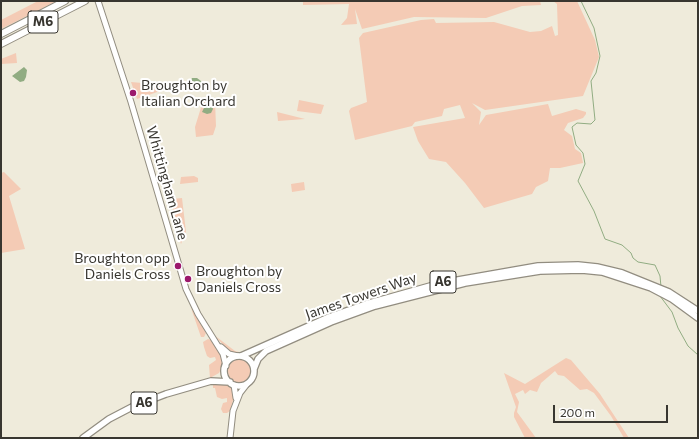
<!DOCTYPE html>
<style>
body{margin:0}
#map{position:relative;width:699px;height:439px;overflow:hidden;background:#efebdb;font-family:Commissioner,sans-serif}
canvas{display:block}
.frame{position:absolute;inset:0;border:2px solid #383630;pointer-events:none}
.scale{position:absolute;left:553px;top:405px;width:115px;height:18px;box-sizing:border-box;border:2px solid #383630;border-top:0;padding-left:5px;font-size:12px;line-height:14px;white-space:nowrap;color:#383630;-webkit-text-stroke:3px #fff;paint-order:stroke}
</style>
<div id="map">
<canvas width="699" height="439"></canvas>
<div class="frame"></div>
<div class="scale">200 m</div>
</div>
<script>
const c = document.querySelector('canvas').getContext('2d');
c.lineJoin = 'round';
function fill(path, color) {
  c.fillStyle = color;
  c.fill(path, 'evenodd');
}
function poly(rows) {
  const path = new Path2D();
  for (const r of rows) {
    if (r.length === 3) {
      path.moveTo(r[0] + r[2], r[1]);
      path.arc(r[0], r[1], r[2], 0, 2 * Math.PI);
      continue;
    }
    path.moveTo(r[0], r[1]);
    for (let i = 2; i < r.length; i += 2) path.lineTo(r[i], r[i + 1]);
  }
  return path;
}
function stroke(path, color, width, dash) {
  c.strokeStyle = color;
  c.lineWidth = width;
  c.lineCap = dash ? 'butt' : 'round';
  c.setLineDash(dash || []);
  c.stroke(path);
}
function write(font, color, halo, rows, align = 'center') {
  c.font = font + ' Commissioner,sans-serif';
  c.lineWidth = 4;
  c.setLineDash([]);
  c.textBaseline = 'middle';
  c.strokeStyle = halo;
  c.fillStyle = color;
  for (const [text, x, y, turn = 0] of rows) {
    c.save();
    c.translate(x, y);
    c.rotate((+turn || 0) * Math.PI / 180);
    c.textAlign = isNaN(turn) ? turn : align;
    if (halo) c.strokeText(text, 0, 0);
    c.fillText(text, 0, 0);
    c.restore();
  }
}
fill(poly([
 [38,1,57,1,1,29,1,20],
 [303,1,540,1,541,5,522,6,486,18,414,17,362,29,355,9,357,24,341,25,347,18,349,4,303,5],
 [553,1,577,1,595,40,599,57,583,96,485,110,472,103,481,112,479,125,486,115,548,104,552,116,576,109,586,112,586,114,583,118,568,123,564,130,572,136,575,149,581,153,583,163,560,168,550,168,548,181,536,187,532,194,484,208,465,183,446,162,429,159,418,141,413,127,465,118,460,105,444,109,442,116,415,122,412,126,355,140,349,111,351,108,367,102,359,38,363,33,421,20,434,19,436,23,494,22,530,32,541,31,552,26,555,36,558,35,557,4],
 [16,53,17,63,1,64,1,59],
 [131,82,188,87,188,89,166,89,137,99],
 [299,100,324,105,321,114,297,111],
 [203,101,215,101,216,126,213,135,196,137,195,127],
 [277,112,305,119,278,121],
 [4,172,21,189,9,196,25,249,1,253,1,173],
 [194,176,198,178,198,182,180,184,181,177],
 [304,182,305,190,292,192,291,184],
 [163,188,169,188,172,199,182,198,186,232,181,244,176,229,178,226,171,203,167,203],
 [191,308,206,333,204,337,201,337],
 [214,335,235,351,243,353,237,354,228,350],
 [208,339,211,340,217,348,222,358,223,365,219,373,210,378,209,365,216,360,215,357,210,358,207,356,204,347,203,342],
 [566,358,571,360,600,394,629,438,624,438,611,416,594,393,587,389,580,390,564,376,558,375,555,371,541,383,537,392,530,390,525,394,523,390,515,394,519,402,517,412,536,438,525,438,514,417,514,413,516,407,504,373,525,384],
 [240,371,12],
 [219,383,228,384,233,388,234,397,230,411,227,413,223,413,221,409,223,403,227,402,227,398,222,399,217,397,215,388,213,388,213,384]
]), '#f4cbb5');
fill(poly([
 [24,67,27,70,26,77,24,81,20,82,12,76],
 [192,78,197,78,205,84,204,88,191,87,190,82],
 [210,102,213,109,211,113,207,114,202,112,206,104]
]), '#91ac82');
stroke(poly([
 [581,1,594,28,600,56,596,73,591,81,595,120,591,124,577,123,572,127,576,145,583,153,585,164,578,181,594,211,605,239,622,245,631,253,633,258,638,262,655,265,660,276,661,287],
 [660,296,672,312,678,328,688,346,698,355]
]), '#91ac82', 1);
const secondary = poly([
 [98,1,131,102,186,289,198,314,223,354,226,366],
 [221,347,229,354,238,356],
 [234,385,236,398],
 [230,438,233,411,240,393,247,384]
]);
const primary = poly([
 [241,356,329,317,366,304,441,283,538,266,578,265,597,267,622,273,669,292,698,311],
 [239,371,15],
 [254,369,258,359,266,351,331,322,375,306,465,283,540,271,582,270,602,272,651,288,672,299,698,318],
 [83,438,109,419,132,407,166,394,211,381,230,382]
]);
const highway = poly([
 [1,34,65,1],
 [1,44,85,1]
]);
stroke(secondary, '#928d80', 7);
stroke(primary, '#928d80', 8);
stroke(highway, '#928d80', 8);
stroke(secondary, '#fff', 5);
stroke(primary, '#fff', 5.5);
stroke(highway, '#fff', 6);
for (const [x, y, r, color] of [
 [133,93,4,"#9c196c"],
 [178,266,4,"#9c196c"],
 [188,279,4,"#9c196c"]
]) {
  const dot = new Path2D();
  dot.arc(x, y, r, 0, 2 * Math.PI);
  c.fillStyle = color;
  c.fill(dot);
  stroke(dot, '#fff', 1.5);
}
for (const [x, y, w] of [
 [43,22,30],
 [443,282,26],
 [144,403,26]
]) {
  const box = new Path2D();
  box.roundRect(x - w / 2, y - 11, w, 22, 3);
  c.fillStyle = '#fff';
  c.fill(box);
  stroke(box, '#383630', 1);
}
write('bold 13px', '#383630', null, [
 ["M6",43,22],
 ["A6",443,282],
 ["A6",144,403]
]);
write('14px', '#383630', '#fff', [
 ["Broughton by",141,85],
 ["Italian Orchard",141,101],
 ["Broughton opp",170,258,"right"],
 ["Daniels Cross",170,274,"right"],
 ["Broughton by",196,271],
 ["Daniels Cross",196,287]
], 'left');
write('14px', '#383630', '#fff', [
 ["Whittingham Lane",167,183,74],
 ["James Towers Way",361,296,-19]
]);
</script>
